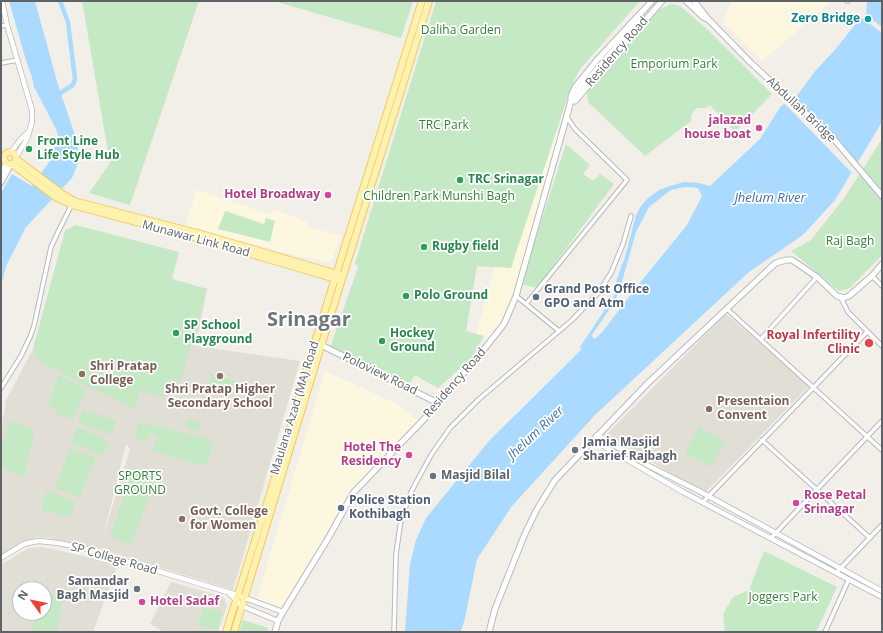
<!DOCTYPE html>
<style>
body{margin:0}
#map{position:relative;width:883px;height:633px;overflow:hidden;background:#f1efe8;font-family:"Open Sans",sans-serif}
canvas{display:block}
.frame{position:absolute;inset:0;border:2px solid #5f6368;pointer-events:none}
.north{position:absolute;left:12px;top:581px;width:40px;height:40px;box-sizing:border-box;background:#fff;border:1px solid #bfc1c3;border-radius:50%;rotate:303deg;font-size:11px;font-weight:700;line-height:16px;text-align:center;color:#5f6368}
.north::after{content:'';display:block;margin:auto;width:14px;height:18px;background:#ea4335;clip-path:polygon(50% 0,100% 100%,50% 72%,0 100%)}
</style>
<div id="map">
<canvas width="883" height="633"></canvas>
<div class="frame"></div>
<div class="north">N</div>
</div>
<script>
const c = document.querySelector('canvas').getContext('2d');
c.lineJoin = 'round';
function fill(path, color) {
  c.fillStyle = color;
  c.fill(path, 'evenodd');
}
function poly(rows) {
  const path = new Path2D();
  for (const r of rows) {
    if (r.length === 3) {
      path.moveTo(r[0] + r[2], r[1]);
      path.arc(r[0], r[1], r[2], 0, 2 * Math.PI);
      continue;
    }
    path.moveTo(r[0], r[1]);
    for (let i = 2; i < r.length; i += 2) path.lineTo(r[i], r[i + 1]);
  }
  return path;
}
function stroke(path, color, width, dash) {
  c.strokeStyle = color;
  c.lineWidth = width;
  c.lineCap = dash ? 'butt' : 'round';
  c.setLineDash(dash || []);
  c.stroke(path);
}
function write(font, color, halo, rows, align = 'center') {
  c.font = font + ' "Open Sans",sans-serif';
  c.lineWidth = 3.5;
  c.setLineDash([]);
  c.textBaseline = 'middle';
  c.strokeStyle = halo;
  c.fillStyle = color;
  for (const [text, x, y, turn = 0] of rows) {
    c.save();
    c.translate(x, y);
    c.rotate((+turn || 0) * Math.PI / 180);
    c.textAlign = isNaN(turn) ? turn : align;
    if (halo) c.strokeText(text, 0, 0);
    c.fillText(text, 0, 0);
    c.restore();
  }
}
fill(poly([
 [732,1,832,1,762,61,723,22],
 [557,130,559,138,514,295,502,322,489,340,484,336,476,334,495,267,511,267],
 [197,190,271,215,273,209,307,222,308,228,341,235,332,260,326,262,307,258,185,227],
 [325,371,397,404,418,421,351,491,282,607,257,599]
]), '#fef7e0');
fill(poly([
 [76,225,172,279,207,289,196,346,300,361,233,590,100,549,48,538,37,537,1,555,1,434,6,400,33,349,65,231],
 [126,444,130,449,103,537],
 [726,314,810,385,704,494,607,434],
 [43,547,118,564,93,632,1,632,1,565,28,548],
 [20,589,44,589,44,613,20,613],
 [171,582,224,597,227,606,218,632,164,632,150,624]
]), '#e1ded6');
fill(poly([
 [82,1,199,1,130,205,89,193,110,163],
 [274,1,413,1,401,38],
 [436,1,640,1,580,69,571,87,511,268,477,266,466,331,484,336,472,358,438,388,415,375,407,388,329,351,358,267,355,263],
 [671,4,680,6,709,31,772,94,735,132,710,105,706,108,697,108,693,112,691,116,691,121,645,156,588,102,587,89,658,10],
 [882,139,882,255,850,288,839,291,791,251,811,240,845,197],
 [566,144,590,165,583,174,593,181,600,174,614,184,537,288,521,284],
 [225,211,264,224,266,218,275,221,270,242,218,229],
 [76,225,179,252,172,279,207,289,180,382,169,378,164,397,140,391,135,409,62,374,63,371,42,365,33,349,65,231],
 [59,375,86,389,73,419,59,415,48,404],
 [211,375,236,381,231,396,208,390],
 [83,409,117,421,111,435,78,422],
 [188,419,201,422,198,432,186,428],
 [10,421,35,429,24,478,1,467,1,447],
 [139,422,214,440,206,466,152,451,158,436,150,434,148,442,135,438,138,429,136,428],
 [77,427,109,441,103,456,71,443],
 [699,427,725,441,711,467,685,453],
 [70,448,96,458,79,497,55,488],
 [132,468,157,476,131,545,111,537],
 [46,491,75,501,71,517,41,510],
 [764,551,837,587,816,632,725,632,723,614,733,597,749,590],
 [44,594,63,598,57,632,31,632,36,613,44,613],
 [204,608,222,611,217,630,197,625],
 [243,620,268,628,267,632,239,632]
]), '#c5e8c5');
fill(poly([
 [9,1,35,1,58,85,76,138,79,154,77,166,72,178,26,227,6,266,1,286,1,193,12,174,32,186,52,158,54,148,60,142,56,129,34,87,32,77,27,64],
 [867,1,882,1,882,122,835,200,803,235,749,272,595,415,512,506,477,559,465,618,461,632,405,632,410,564,416,540,426,518,489,441,581,350,580,347,614,296,618,284,616,282,625,257,636,215,641,206,648,198,659,190,670,186,684,182,699,183,710,186,760,139,781,106,796,97,816,70,834,51,854,26,866,15],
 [685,187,698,188,702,196,687,225,639,284,603,331,596,338,593,338,592,335,613,304,619,292,636,232,649,207,671,190]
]), '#aadaff');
fill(poly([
 [864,13,882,27,882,33,861,17],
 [791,98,858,166,853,174,783,102]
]), '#f1efe8');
stroke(poly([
 [57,95,73,85,75,79,68,22,60,1]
]), '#aadaff', 4.5);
const minor = poly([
 [847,1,848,1],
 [1,26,7,25],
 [1,63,18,60],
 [872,276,882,286],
 [516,296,526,304,627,180,575,129,566,116],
 [841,298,848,312,882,346],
 [526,304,559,331],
 [727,309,882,450],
 [761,339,817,277],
 [1,388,21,356,30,337,34,326,51,247,58,232,72,204],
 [762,440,870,538],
 [703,502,867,332],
 [771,538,882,421],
 [837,572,882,525],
 [394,632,396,554,401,520,411,492,431,455,450,428,479,399,571,321,598,293,611,273,623,244,631,216],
 [825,632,849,579]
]);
const tertiary = poly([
 [2,1,7,25,32,110,32,122,27,139,16,157],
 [11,152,21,139,29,131],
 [597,435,649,466,699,491,882,591],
 [593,440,683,492,882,597],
 [1,558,24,544,32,542,39,541,58,543,79,547,237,595,283,612],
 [229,593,242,606,278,621]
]);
const secondary = poly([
 [686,1,703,17,707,19],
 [694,1,708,19,751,63,833,138,882,196],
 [573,99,582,86,642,18],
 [571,101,575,101,662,1],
 [1,175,6,163],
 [1,182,11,164],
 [321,345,438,403],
 [275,632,278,621,283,612,329,537,353,493,429,414,485,348,504,324,516,296,571,101,571,96,575,87,597,60,652,1],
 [489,632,495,609,524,536,536,511,555,480,648,383,769,269,776,263,786,260,792,260,817,277,837,296,844,298,849,296,872,276,882,264]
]);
const primary = poly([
 [10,158,6],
 [16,159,61,193,74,201,201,234,341,275],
 [12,164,57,198,72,205,200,239,339,280],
 [226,632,285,446,310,358,422,1],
 [234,632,318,356,429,1]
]);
stroke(minor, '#b5b8bc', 5.5);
stroke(tertiary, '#b5b8bc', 6);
stroke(secondary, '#b6babf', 7);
stroke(primary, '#f2c960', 8);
stroke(minor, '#fff', 3.5);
stroke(tertiary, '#fff', 4.5);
stroke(secondary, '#fff', 5);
stroke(primary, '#fff2af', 6);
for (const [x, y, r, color] of [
 [868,19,4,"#0f9aa8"],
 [759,128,4,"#d1479c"],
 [29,149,4,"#2e9e5b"],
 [460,180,4,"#2e9e5b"],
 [328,195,4,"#d1479c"],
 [424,247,4,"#2e9e5b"],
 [406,296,4,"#2e9e5b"],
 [536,297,4,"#5c6f8a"],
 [176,333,4,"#2e9e5b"],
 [382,341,4,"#2e9e5b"],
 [869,343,5,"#e0444e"],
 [82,374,4,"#8d6e63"],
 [220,376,4,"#8d6e63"],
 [709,409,4,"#8d6e63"],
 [575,450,4,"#6b7280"],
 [409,455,4,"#d1479c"],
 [433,476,4,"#6b7280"],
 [796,503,4,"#d1479c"],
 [341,508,4,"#5c6f8a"],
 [182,519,4,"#8d6e63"],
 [137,589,4,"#6b7280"],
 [142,602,4,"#d1479c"]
]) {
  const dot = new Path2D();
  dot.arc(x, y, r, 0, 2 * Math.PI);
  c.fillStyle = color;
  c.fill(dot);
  stroke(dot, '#fff', 1.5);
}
write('bold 12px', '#0d838f', '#fff', [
 ["Zero Bridge",860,19]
], 'right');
write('12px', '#348238', '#fff', [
 ["Daliha Garden",461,31],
 ["Emporium Park",674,65],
 ["TRC Park",444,126],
 ["Children Park Munshi Bagh",439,197],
 ["Raj Bagh",850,242],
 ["SPORTS",140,477],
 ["GROUND",140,491],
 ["Joggers Park",783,598]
]);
write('12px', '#5f6368', '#fff', [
 ["Residency Road",617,52,-49],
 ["Abdullah Bridge",801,110,43],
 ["Munawar Link Road",196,239,15],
 ["Poloview Road",380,374,26],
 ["Residency Road",455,383,-49],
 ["Maulana Azad (MA) Road",295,408,-73],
 ["SP College Road",114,559,16]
]);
write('bold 12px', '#b23c85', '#fff', [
 ["jalazad",751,121],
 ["house boat",751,135],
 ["Hotel Broadway",320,195],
 ["Hotel The",401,448],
 ["Residency",401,462],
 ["Rose Petal",804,496,"left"],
 ["Srinagar",804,510,"left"],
 ["Hotel Sadaf",150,602,"left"]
], 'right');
write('bold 12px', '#27864d', '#fff', [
 ["Front Line",37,142],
 ["Life Style Hub",37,156],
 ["TRC Srinagar",468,180],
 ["Rugby field",432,247],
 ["Polo Ground",414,296],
 ["SP School",184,326],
 ["Playground",184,340],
 ["Hockey",390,334],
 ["Ground",390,348]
], 'left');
write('bold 12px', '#4e5e75', '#fff', [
 ["Grand Post Office",544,290],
 ["GPO and Atm",544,304],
 ["Police Station",349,501],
 ["Kothibagh",349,515]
], 'left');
write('bold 12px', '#be3a42', '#fff', [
 ["Royal Infertility",860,336],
 ["Clinic",860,350]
], 'right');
write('bold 12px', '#785e54', '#fff', [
 ["Shri Pratap",90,367],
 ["College",90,381],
 ["Shri Pratap Higher",220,390,"center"],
 ["Secondary School",220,404,"center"],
 ["Presentaion",717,402],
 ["Convent",717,416],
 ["Govt. College",190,512],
 ["for Women",190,526]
], 'left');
write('bold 12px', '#5b616d', '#fff', [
 ["Jamia Masjid",583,443],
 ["Sharief Rajbagh",583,457],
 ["Masjid Bilal",441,476],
 ["Samandar",129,582,"right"],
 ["Bagh Masjid",129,596,"right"]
], 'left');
write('italic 13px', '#4174aa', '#fff', [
 ["Jhelum River",770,198],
 ["Jhelum River",536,433,-43]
]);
write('bold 20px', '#70757a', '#fff', [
 ["Srinagar",309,320]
]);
</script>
